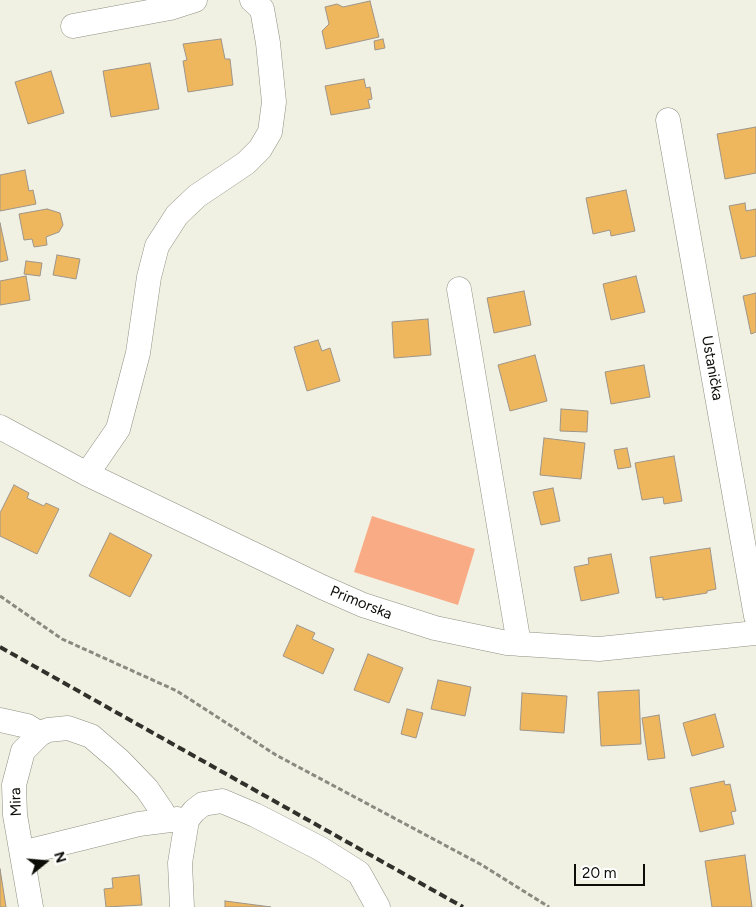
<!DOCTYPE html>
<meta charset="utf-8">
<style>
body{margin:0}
#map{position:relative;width:756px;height:907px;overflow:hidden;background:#f1f1e3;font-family:Figtree,sans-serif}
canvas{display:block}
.north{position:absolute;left:20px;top:837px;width:50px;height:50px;-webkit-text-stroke:4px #fff;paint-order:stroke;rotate:73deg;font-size:14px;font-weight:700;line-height:20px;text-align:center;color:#0d0d08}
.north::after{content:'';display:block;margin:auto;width:18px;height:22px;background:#0d0d08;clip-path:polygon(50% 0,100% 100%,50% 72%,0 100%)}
.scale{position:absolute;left:574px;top:864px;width:71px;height:22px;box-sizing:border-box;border:2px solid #0d0d08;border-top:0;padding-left:6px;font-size:15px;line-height:18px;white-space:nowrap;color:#0d0d08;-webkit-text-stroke:4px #fff;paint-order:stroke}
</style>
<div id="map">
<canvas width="756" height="907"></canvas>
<div class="north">N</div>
<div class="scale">20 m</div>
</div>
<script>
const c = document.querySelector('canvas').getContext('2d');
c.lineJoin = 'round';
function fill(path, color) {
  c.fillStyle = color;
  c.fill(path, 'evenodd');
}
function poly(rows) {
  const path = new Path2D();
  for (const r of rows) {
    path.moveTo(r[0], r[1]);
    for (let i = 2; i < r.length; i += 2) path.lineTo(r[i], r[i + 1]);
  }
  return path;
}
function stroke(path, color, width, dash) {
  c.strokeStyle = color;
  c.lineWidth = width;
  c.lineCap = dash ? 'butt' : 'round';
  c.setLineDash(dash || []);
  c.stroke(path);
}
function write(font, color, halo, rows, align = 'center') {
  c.font = font + ' Figtree,sans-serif';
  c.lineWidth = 4.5;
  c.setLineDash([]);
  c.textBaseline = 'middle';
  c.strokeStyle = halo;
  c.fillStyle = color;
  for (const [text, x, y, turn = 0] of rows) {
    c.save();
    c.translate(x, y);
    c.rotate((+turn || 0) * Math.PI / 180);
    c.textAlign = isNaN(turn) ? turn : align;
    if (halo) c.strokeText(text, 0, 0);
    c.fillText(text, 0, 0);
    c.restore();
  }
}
fill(poly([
 [372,516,475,549,458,605,354,572]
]), '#f9ab85');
const building = poly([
 [370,1,379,37,326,49,322,31,329,24,325,7,337,4,343,7,370,1],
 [221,39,225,59,230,59,233,85,188,92,183,61,187,60,183,44,221,39],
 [383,39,385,48,375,50,374,41,383,39],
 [150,63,159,109,111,117,103,71,150,63],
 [51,71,64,113,28,124,15,82,51,71],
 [364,79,366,88,370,87,372,99,368,100,370,108,331,115,325,86,364,79],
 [756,127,756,173,725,179,717,134,756,127],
 [25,170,29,191,33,190,36,204,0,211,0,175,25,170],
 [626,190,635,231,611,236,610,230,593,234,586,198,626,190],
 [745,203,746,211,756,209,756,256,741,259,729,206,745,203],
 [47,209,60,213,63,225,59,232,46,237,47,245,34,247,32,239,24,240,19,214,47,209],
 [0,223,8,260,0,262,0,223],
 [57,255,80,259,76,279,53,275,57,255],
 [26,261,42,263,40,276,24,274,26,261],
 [26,276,30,300,0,305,0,281,26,276],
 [636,276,645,312,611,320,603,284,636,276],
 [524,291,531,325,494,333,487,298,524,291],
 [756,293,756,332,751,334,743,296,756,293],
 [428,319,431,355,394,358,392,322,428,319],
 [318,340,322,351,330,348,340,381,307,391,294,347,318,340],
 [535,355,547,401,510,411,498,365,535,355],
 [644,365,650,397,611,404,605,372,644,365],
 [561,409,588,411,587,432,560,431,561,409],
 [544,438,585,443,581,479,540,475,544,438],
 [627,448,631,467,618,469,614,450,627,448],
 [674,456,682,501,664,504,663,497,642,500,635,463,674,456],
 [14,485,29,493,27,498,44,506,46,503,59,509,37,554,0,536,0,513,14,485],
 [553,488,560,521,541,525,533,492,553,488],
 [110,533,152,555,130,597,89,576,110,533],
 [710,548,716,589,707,591,707,593,663,600,663,597,656,598,650,557,710,548],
 [611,554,619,593,581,601,574,567,589,564,588,558,611,554],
 [297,625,315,633,312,639,334,649,323,674,283,656,297,625],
 [368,654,403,668,389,703,354,690,368,654],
 [438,680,471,687,465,716,431,709,438,680],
 [639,690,641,744,601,746,598,692,639,690],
 [522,693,567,696,564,733,520,730,522,693],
 [407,709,423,713,416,738,401,734,407,709],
 [715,714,724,747,692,756,683,723,715,714],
 [659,715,665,758,648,760,642,718,659,715],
 [724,781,725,785,730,784,736,811,731,812,734,824,700,832,690,788,724,781],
 [745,855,752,907,712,907,705,861,745,855],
 [0,869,6,907,0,907,0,869],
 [139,875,142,905,106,907,104,889,113,888,112,878,139,875],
 [225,901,271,907,225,907,225,901]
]);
fill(building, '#efb75d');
stroke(building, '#9d958a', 1);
const minor = poly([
 [73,26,170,8,195,0],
 [668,120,756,616],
 [459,289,519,644],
 [0,427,87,474,322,587,363,605,435,628,507,643,599,649,756,633],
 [87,474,118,429,138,353,149,277,157,246,177,215,197,196,246,163,260,149,270,132,274,102,268,43,262,9,252,0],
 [0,720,27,726,40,734],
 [22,853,139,824,178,819],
 [31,907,15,815,14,785,23,751,40,734,48,730,68,728,91,736,119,760,147,789,162,811,164,820],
 [182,907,180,863,187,820,194,811,203,804,222,801,255,815,321,849,359,873,378,907]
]);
stroke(minor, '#8f9083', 25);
stroke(poly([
 [0,596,62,639,177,691,276,755,482,865,549,907]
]), '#8a8a80', 3, [5, 2.5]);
stroke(minor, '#fff', 24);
stroke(poly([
 [0,647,463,907]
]), '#31312b', 4, [8, 4]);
write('15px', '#0d0d08', '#fff', [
 ["Ustanička",712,368,80],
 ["Primorska",361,603,22],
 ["Mira",16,802,-92]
]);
</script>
